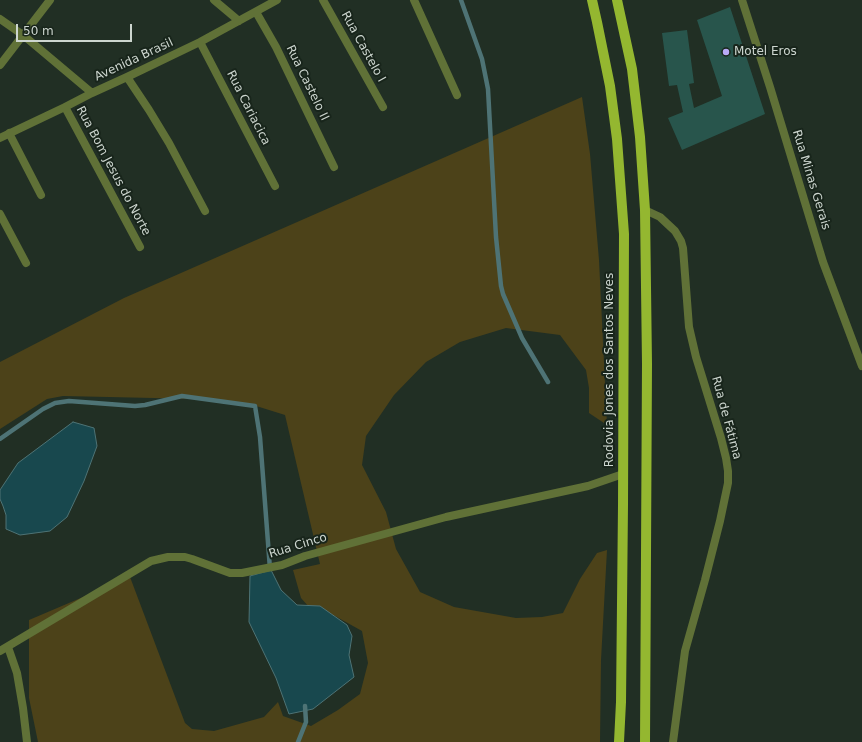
<!DOCTYPE html>
<meta charset="utf-8">
<style>
body{margin:0}
#map{position:relative;width:862px;height:742px;overflow:hidden;background:#212f24;font-family:"DejaVu Sans",sans-serif}
canvas{display:block}
.scale{position:absolute;left:16px;top:24px;width:116px;height:18px;box-sizing:border-box;border:2px solid #cdd6cf;border-top:0;padding-left:5px;font-size:12px;line-height:14px;white-space:nowrap;color:#cdd6cf;-webkit-text-stroke:3px #18251b;paint-order:stroke}
</style>
<div id="map">
<canvas width="862" height="742"></canvas>
<div class="scale">50 m</div>
</div>
<script>
const c = document.querySelector('canvas').getContext('2d');
c.lineJoin = 'round';
function fill(path, color) {
  c.fillStyle = color;
  c.fill(path, 'evenodd');
}
function poly(rows) {
  const path = new Path2D();
  for (const r of rows) {
    path.moveTo(r[0], r[1]);
    for (let i = 2; i < r.length; i += 2) path.lineTo(r[i], r[i + 1]);
  }
  return path;
}
function stroke(path, color, width, dash) {
  c.strokeStyle = color;
  c.lineWidth = width;
  c.lineCap = dash ? 'butt' : 'round';
  c.setLineDash(dash || []);
  c.stroke(path);
}
function write(font, color, halo, rows, align = 'center') {
  c.font = font + ' "DejaVu Sans",sans-serif';
  c.lineWidth = 4;
  c.setLineDash([]);
  c.textBaseline = 'middle';
  c.strokeStyle = halo;
  c.fillStyle = color;
  for (const [text, x, y, turn = 0] of rows) {
    c.save();
    c.translate(x, y);
    c.rotate((+turn || 0) * Math.PI / 180);
    c.textAlign = isNaN(turn) ? turn : align;
    if (halo) c.strokeText(text, 0, 0);
    c.fillText(text, 0, 0);
    c.restore();
  }
}
fill(poly([
 [582,97,590,154,599,260,607,425,589,413,589,388,586,370,560,335,506,328,460,342,426,362,394,395,366,436,362,465,386,512,396,549,420,592,454,607,516,618,542,617,563,613,580,579,597,553,607,550,601,660,600,742,38,742,29,698,29,620,130,577,185,723,192,729,214,731,264,717,278,702,283,716,311,726,338,710,360,694,368,663,362,631,335,616,309,607,301,598,293,570,320,564,285,415,253,405,199,399,63,396,47,399,0,429,0,362,124,298]
]), '#4c4219');
const water = poly([
 [73,422,94,428,97,446,84,481,67,517,50,531,20,535,6,529,6,515,3,506,0,499,0,490,18,463,73,422],
 [271,570,281,590,297,605,320,606,347,625,352,636,349,655,354,677,313,709,289,714,276,678,249,622,250,576,271,570]
]);
fill(water, '#18484e');
stroke(water, '#4e7375', 1);
stroke(poly([
 [461,0,482,59,488,89,496,237,501,286,503,294,522,338,548,382],
 [0,439,43,409,55,403,69,401,135,406,145,405,182,396,255,406,260,437,270,569],
 [298,742,306,722,305,706]
]), '#4e7375', 4.5);
fill(poly([
 [730,7,765,114,682,150,668,118,683,112,677,85,669,86,662,33,687,30,694,83,689,84,694,108,722,96,697,20]
]), '#28554c');
stroke(poly([
 [214,0,239,21],
 [323,0,383,107],
 [414,0,457,95],
 [742,0,770,87,823,262,862,366],
 [256,12,276,47,334,167],
 [0,19,23,35,92,93],
 [200,42,275,186],
 [0,65,50,0],
 [127,77,149,110,169,143,205,211],
 [65,107,140,247],
 [9,133,41,195],
 [0,138,65,107,92,93,127,77,200,42,277,0],
 [645,210,660,217,675,231,681,241,683,248,689,327,696,357,721,438,726,458,728,471,728,483,720,521,705,580,685,651,673,742],
 [0,214,26,263],
 [8,647,17,673,23,708,27,742],
 [0,651,151,561,168,557,185,557,192,559,230,573,242,573,282,565,305,556,446,517,588,486,623,474]
]), '#607137', 8);
stroke(poly([
 [592,0,597,22,610,86,617,139,624,234,623,505,621,702,619,742],
 [617,0,632,69,640,137,645,210,647,364,645,742]
]), '#94b730', 10);
for (const [x, y, r, color] of [
 [726,52,4,"#b9abf7"]
]) {
  const dot = new Path2D();
  dot.arc(x, y, r, 0, 2 * Math.PI);
  c.fillStyle = color;
  c.fill(dot);
  stroke(dot, '#18251b', 1.5);
}
write('12px', '#cdd6cf', '#18251b', [
 ["Rua Castelo I",363,47,61],
 ["Avenida Brasil",134,60,-25],
 ["Rua Castelo II",307,83,64],
 ["Rua Cariacica",248,108,63],
 ["Rua Bom Jesus do Norte",113,171,62],
 ["Rua Minas Gerais",811,180,73],
 ["Rodovia Jones dos Santos Neves",610,370,-90],
 ["Rua de Fátima",726,418,75],
 ["Rua Cinco",298,546,-17]
]);
write('12px', '#cdd6cf', '#18251b', [
 ["Motel Eros",734,52]
], 'left');
</script>
